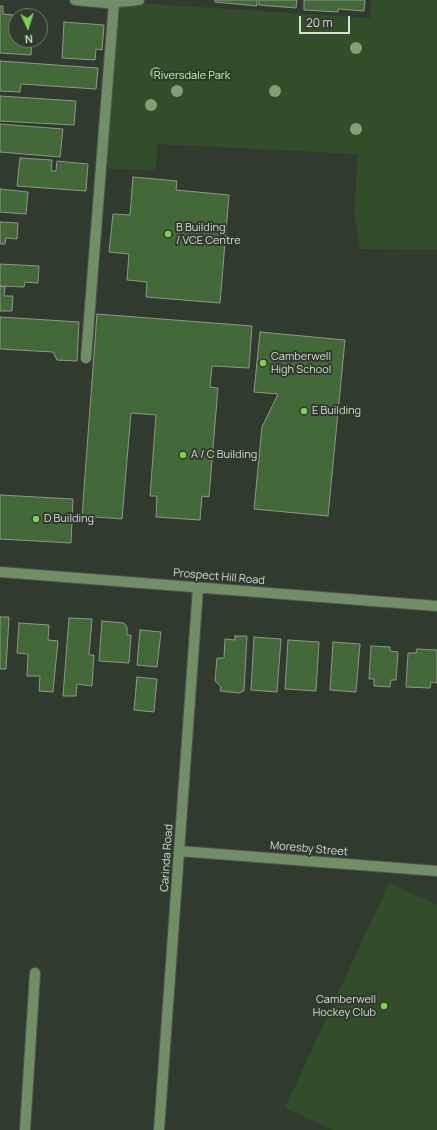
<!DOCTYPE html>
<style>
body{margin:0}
#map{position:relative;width:437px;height:1130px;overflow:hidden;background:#313a2e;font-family:Manrope,sans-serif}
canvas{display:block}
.north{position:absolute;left:8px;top:8px;width:40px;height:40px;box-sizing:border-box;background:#313a2e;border:1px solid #737b71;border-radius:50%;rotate:176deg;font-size:11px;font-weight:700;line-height:16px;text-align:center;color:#d7ddd5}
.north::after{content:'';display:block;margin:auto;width:14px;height:18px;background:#79d158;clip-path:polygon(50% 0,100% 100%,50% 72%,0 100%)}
.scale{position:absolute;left:299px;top:16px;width:51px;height:18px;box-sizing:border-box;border:2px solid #d7ddd5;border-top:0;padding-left:5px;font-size:12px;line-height:14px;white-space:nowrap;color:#d7ddd5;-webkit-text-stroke:3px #313a2e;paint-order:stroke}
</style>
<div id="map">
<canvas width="437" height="1130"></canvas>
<div class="north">N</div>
<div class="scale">20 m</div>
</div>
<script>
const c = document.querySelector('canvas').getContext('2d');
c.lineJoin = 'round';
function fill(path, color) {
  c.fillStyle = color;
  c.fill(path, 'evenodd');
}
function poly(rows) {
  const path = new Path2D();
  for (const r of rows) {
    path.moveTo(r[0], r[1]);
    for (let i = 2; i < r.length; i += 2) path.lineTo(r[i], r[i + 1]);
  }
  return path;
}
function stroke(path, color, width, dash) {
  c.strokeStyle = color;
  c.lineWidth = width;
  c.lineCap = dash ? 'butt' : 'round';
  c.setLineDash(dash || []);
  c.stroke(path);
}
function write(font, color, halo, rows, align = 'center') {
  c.font = font + ' Manrope,sans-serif';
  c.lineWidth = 4;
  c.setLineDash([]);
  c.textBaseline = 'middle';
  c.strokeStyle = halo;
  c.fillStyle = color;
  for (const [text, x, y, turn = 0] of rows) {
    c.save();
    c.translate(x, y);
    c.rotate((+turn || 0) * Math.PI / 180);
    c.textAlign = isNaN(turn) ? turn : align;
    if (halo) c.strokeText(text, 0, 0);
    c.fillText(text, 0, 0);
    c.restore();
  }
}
fill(poly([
 [371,0,437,0,437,250,360,249,354,212,358,154,158,144,155,171,104,168,118,2,370,18],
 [389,883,437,905,437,1130,333,1130,285,1108]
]), '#334d2a');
const building = poly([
 [215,0,257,0,257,6,215,2,215,0],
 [259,0,297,0,296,8,259,5,259,0],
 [304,0,365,0,364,11,338,9,338,12,304,10,304,0],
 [0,6,3,6,3,14,21,16,16,16,16,40,32,40,31,55,0,53,0,6],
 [64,22,104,25,102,50,96,49,95,60,62,58,64,22],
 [0,61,98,68,96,89,21,84,20,92,0,91,0,61],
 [0,96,76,101,74,125,0,121,0,96],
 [0,124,63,129,60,157,0,152,0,124],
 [20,158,52,160,51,171,56,171,57,161,88,164,86,191,17,186,20,158],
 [133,177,177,181,176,190,229,195,220,303,146,297,147,282,127,280,129,254,109,252,113,214,130,215,133,177],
 [0,189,28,192,26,214,0,212,0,189],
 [0,222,18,223,17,239,6,238,5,244,0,244,0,222],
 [0,264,39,266,38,283,25,282,24,287,0,286,0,264],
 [0,286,5,287,4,296,13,296,12,311,0,311,0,286],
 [97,314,252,326,249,368,212,366,210,387,218,388,209,497,202,496,200,520,156,517,157,496,150,496,156,415,131,413,122,519,82,516,97,314],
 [0,317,79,322,77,361,57,360,53,352,0,349,0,317],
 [260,332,345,340,328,516,254,509,262,427,278,394,254,392,260,332],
 [0,495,73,499,71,543,0,539,0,495],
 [0,617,9,617,6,669,0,669,0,617],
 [69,618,92,619,89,655,94,655,92,686,77,684,76,696,63,696,69,618],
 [102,621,124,623,127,627,127,635,131,635,129,663,99,661,102,621],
 [19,623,49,625,48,640,58,641,53,692,39,691,40,676,27,676,28,654,17,653,19,623],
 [140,630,161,632,157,667,137,665,140,630],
 [235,636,247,636,244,691,239,693,220,691,221,687,215,681,217,658,224,658,225,639,235,640,235,636],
 [254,637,281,639,277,692,251,690,254,637],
 [288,640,319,642,316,691,285,689,288,640],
 [333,642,360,644,356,692,330,690,333,642],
 [371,646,390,647,390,651,398,652,396,680,391,680,390,687,374,686,374,679,369,679,371,646],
 [417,649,437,650,437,683,431,682,430,688,406,687,408,653,416,653,417,649],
 [137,677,157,679,154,712,134,710,137,677]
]);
fill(building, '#446938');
stroke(building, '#8d988a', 1);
const minor = poly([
 [75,0,107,3,139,0],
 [86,358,114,2],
 [0,572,437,606],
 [179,851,437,871],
 [25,1130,35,973],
 [159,1130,198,588]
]);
stroke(minor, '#4f574c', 12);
stroke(minor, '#718e67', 10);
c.fillStyle = '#7ea273';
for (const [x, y] of [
 [356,48],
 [156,73],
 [177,91],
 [275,91],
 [151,105],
 [356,129]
]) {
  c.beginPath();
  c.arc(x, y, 6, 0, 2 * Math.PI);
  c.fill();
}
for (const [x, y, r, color] of [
 [168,234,4,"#79d158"],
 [263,363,4,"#79d158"],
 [304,411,4,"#79d158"],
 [183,455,4,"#79d158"],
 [36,519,4,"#79d158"],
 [384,1006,4,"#79d158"]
]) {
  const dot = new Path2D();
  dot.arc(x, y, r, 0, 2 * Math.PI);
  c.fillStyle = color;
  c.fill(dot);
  stroke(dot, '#313a2e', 1.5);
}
write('11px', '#bdf7ab', '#313a2e', [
 ["Riversdale Park",192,76]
]);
write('11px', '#d7ddd5', '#313a2e', [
 ["B Building",176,228],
 ["/ VCE Centre",176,241],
 ["Camberwell",271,357],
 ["High School",271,370],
 ["E Building",312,411],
 ["A / C Building",191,455],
 ["D Building",44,519],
 ["Camberwell",376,1000,"right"],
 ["Hockey Club",376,1013,"right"]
], 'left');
write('11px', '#d7ddd5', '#313a2e', [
 ["Prospect Hill Road",219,577,5],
 ["Moresby Street",309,849,5],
 ["Carinda Road",167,858,-86]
]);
</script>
